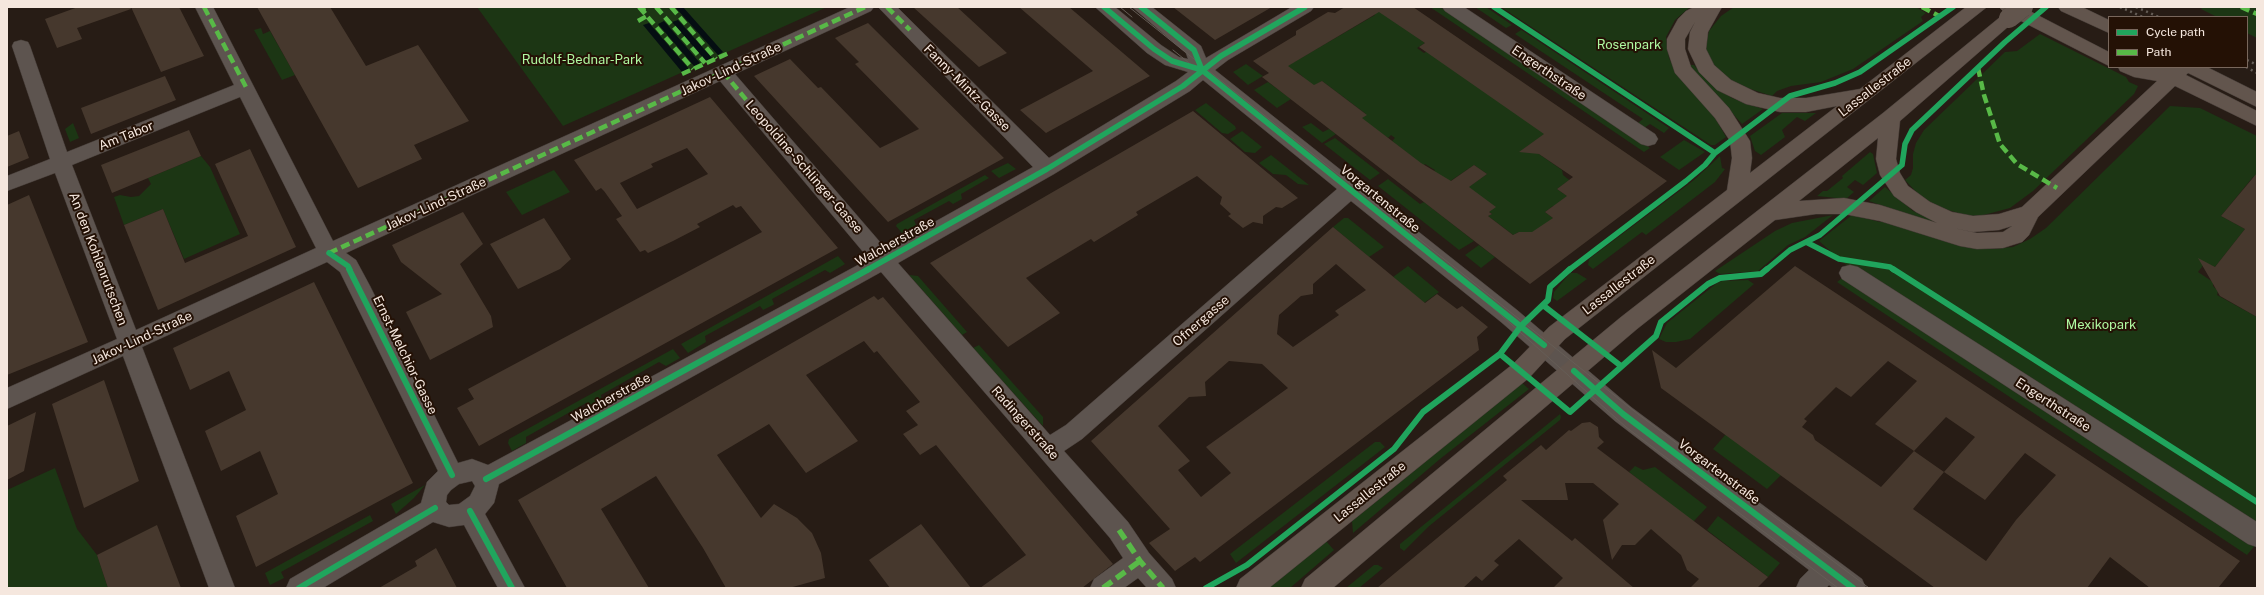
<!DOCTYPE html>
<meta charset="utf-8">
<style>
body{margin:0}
#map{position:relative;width:2264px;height:595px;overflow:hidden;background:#271c15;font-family:"Public Sans",sans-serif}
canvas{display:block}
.frame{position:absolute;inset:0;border:8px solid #f5e7de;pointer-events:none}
.legend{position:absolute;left:2108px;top:16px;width:140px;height:52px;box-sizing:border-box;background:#241105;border:1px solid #78675c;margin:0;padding:5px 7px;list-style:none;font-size:12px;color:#f5e7de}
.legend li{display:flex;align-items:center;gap:8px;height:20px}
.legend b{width:20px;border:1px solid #78675c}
</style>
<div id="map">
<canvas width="2264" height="595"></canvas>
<div class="frame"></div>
<ul class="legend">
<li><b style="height:5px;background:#20a55d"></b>Cycle path</li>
<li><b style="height:5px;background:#58b947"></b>Path</li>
</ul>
</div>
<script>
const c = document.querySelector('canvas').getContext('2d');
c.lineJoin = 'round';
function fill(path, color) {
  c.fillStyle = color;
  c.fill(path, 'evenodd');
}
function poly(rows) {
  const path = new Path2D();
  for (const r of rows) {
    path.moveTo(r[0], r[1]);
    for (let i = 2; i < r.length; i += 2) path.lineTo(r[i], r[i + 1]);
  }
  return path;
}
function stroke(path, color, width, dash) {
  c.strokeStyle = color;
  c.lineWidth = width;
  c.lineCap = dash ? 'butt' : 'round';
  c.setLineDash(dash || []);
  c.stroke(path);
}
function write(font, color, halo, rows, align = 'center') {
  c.font = font + ' "Public Sans",sans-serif';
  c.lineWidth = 4;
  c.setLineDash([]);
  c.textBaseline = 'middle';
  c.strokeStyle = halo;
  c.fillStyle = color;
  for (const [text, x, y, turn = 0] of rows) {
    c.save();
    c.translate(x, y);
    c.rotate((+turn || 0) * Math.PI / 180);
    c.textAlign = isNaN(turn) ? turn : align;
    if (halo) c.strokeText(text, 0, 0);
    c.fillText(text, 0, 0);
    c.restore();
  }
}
fill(poly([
 [477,7,827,7,563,126],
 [1430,7,1440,7,1650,148,1644,152],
 [1475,7,1486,7,1512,25,1506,28],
 [1501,7,1690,7,1675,20,1666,37,1669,58,1674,68,1714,116,1726,137,1715,145,1711,145],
 [1734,7,1916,7,1926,13,1921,17,1923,21,1853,69,1821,82,1791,86,1777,91,1772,96,1735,84,1712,65,1705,49,1709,31,1721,16],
 [2203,7,2257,7,2257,38,2247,33,2247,17,2217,17,2201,9],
 [1380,8,1425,43,1417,48,1424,53,1432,48,1545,134,1525,148,1539,154,1562,170,1563,175,1588,195,1568,181,1557,189,1579,204,1561,211,1553,206,1545,212,1553,218,1551,220,1554,222,1531,235,1527,232,1519,232,1515,234,1516,237,1488,216,1492,214,1464,190,1487,174,1474,165,1446,184,1432,173,1435,170,1425,164,1423,166,1392,141,1395,138,1391,135,1388,138,1360,119,1366,114,1322,81,1312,87,1302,76,1297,72,1295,74,1283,65,1294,62,1375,15,1373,12],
 [261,28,263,34,270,31,295,75,282,80,254,30],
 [1521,30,1523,31,1669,128,1664,133,1650,124,1644,128,1638,123,1643,119,1515,34],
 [2040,34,2126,77,2129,82,2138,86,2134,94,2033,191,2010,208,1980,216,1968,216,1938,207,1918,194,1905,180,1911,175,1913,168,1913,154,1916,143,1924,130,2005,52,2017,51],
 [1246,64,1263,76,1248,85,1233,72],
 [1689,65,1694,65,1711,83,1732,98,1763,109,1742,124],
 [1268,82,1291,99,1277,108,1254,90],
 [1206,103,1235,126,1236,129,1228,134,1222,133,1195,110],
 [2170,106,2200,108,2257,136,2257,176,2253,177,2221,216,2245,229,2215,267,2205,263,2198,272,2213,282,2213,286,2218,291,2217,295,2257,317,2257,543,2247,555,1837,282,1852,270,1819,241,1852,215,1880,222,1883,221,1963,246,1991,249,2013,247,2030,239,2046,228],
 [1782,113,1816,113,1805,121,1797,117,1782,130,1785,137,1761,155,1755,151,1750,136],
 [73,123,79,138,70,142,65,129],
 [1311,123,1323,132,1329,129,1336,134,1322,143,1302,127],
 [1242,131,1262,147,1255,153,1245,152,1230,139],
 [1335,138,1380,173,1370,180,1324,144],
 [1684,140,1705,152,1679,170,1660,157],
 [1870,152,1873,154,1877,173,1863,185,1855,180,1847,187,1854,192,1846,199,1817,196,1823,191,1827,191,1843,178,1842,176],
 [1271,155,1309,185,1298,184,1286,175,1273,174,1259,163],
 [201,156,210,167,240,234,184,259,163,209,124,225,114,197,120,195,131,197,139,196,151,184,148,178],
 [1720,156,1722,168,1725,169,1715,182,1646,235,1642,232,1593,269,1588,265,1589,259,1694,180],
 [1008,163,1016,169,999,178,991,171],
 [554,170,570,192,522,215,506,192],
 [985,175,989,178,961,194,962,199,953,204,949,201,914,220,916,225,902,233,896,226,897,224],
 [1388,179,1420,204,1424,202,1474,241,1459,250,1378,186],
 [1885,187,1913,211,1942,223,1941,226,1869,201],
 [1833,215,1805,237,1788,245,1758,271,1720,274,1715,271,1775,231,1792,223],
 [1344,218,1348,218,1384,247,1369,257,1333,227],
 [1479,245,1495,257,1481,268,1465,255],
 [838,256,845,264,830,273,825,270,772,299,774,304,773,305,763,310,760,306,705,336,706,342,688,353,681,344],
 [1408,266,1439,292,1424,303,1393,277],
 [1570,273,1577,273,1587,279,1557,301,1553,298,1554,292],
 [909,275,918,276,967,332,962,335],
 [1748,280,1754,284,1690,339,1676,342,1666,342,1659,339,1667,323,1717,283,1722,281],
 [979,345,1043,417,1043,426,973,348],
 [673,349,680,358,666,366,659,362,601,395,602,401,590,407,586,403,526,437,526,443,512,451,508,443,509,439],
 [1522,383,1529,389,1440,459,1353,533,1352,521],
 [1560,414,1561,417,1560,420,1428,527,1404,551,1400,548,1400,544],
 [1726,434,1781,475,1767,489,1713,449],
 [1375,442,1380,442,1385,447,1236,563,1230,554],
 [1635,466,1643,470,1655,467,1707,507,1693,522,1629,472],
 [55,468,77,529,97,555,108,588,7,588,7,490],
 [425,485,414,498,396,514,391,504],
 [370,515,373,521,281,572,284,578,270,585,265,573],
 [1718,516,1780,563,1768,577,1707,530],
 [1326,541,1334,550,1290,588,1268,588],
 [1374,565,1378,565,1383,568,1359,588,1346,588]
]), '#1c3614');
fill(poly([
 [675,7,683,7,723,52,718,55],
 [678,20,712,58,706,61,672,22],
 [664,21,700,63,694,66,658,24],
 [649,23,689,69,682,72,643,25]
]), '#050e12');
fill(poly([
 [78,7,130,7,131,9,77,28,82,39,57,48,45,19],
 [131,7,179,7,204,56,161,72],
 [257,7,330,7,366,66,418,45,469,121,414,145,422,159,358,188],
 [913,7,957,7,1007,53,979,67],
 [1019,7,1069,7,1150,76,1046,133,1020,110,1093,71],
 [1173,7,1272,7,1215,40],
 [1345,7,1413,7,1667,181,1530,284,1262,77,1269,73,1253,61,1296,35,1296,31,1328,12,1335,13],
 [1379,12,1425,43,1419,47,1544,134,1519,152,1539,154,1573,177,1557,189,1567,196,1545,212,1553,218,1532,232,1519,232,1513,235,1488,216,1492,214,1489,212,1496,207,1469,187,1487,174,1474,165,1451,181,1421,163,1362,118,1367,115,1322,81,1314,85,1288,66],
 [868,23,1004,158,888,222,754,76,790,59,818,88,821,87,880,148,919,129,855,64,859,62,835,38],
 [165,76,176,100,91,134,81,108],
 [710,97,838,248,479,446,457,408,474,399,468,389,762,232,741,206,736,208,733,205,697,224,700,227,673,241,648,253,645,250,640,252,616,219,622,216,604,191,601,188,596,191,574,160],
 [687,148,708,174,637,209,620,183,653,167,651,164],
 [1193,111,1298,198,1282,208,1276,207,1263,216,1263,224,1253,222,1243,228,1228,216,1231,214,1220,204,1222,197,1197,176,1136,212,1138,215,1094,242,1091,239,1026,278,1060,313,1008,347,930,263],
 [189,130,201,156,112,193,101,165],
 [19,131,29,158,7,167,7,136],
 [250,149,296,247,158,310,124,225,163,209,185,263,248,236,215,164],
 [2257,173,2257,317,2220,296,2198,258,2215,267,2245,229,2221,216],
 [29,195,88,342,7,375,7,205],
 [463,212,483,244,460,264,491,316,493,327,430,360,406,312,442,294,401,262,392,245],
 [544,218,571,259,560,269,518,289,490,244],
 [1333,227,1425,303,1437,294,1457,309,1462,306,1488,327,1477,337,1479,350,1200,562,1195,557,1175,571,1149,543,1170,529,1091,441],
 [1336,264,1366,290,1335,311,1339,315,1293,347,1277,334,1279,315,1301,296,1313,294,1313,284],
 [1229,361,1262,364,1288,388,1206,447,1231,473,1201,497,1178,470,1190,461,1158,426,1189,397,1206,396,1205,382],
 [1795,266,2068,447,2240,561,2218,588,2150,588,2110,557,2087,588,1935,588,1661,388,1652,350,1676,368],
 [1888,361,1917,381,1875,424,1914,451,1881,487,1815,440,1813,435,1802,427,1807,421,1804,419,1836,387,1851,397],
 [1946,417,1975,437,1944,472,1914,451],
 [2025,453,2056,475,2016,520,1986,561,1913,509,1944,472,1985,500],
 [314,282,413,483,256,567,236,516,278,494,260,451,221,471,205,431,246,410,229,371,190,390,173,348],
 [874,296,878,300,883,297,1113,564,1082,588,980,588,1026,555,936,445,920,455,903,434,918,425,906,411,920,402,877,351,874,353,864,341,806,375,858,441,806,473,769,424,717,455,761,518,774,504,797,518,812,533,821,553,825,578,789,588,726,588,703,548,656,476,601,509,649,588,567,588,518,500],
 [104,380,139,481,84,508,52,404],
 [36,412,24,471,7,480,7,426],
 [1590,422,1598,427,1599,437,1604,442,1597,448,1768,577,1757,588,1690,588,1699,579,1687,570,1681,555,1651,529,1635,545,1622,545,1612,560,1603,520,1619,504,1593,483,1565,483,1568,500,1521,500,1572,541,1575,538,1634,588,1553,588,1563,578,1519,539,1494,561,1499,565,1482,581,1476,576,1463,588,1377,588,1507,480,1503,476,1541,445,1546,450,1569,430,1571,431,1582,423],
 [921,524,971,588,890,588,869,560],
 [157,525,181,588,108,588,97,555],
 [436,548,457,588,379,588,417,566,415,561]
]), '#46382d');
const minor = poly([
 [195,7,213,7,333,241,850,7,874,7,871,11,735,74,886,249,1033,167,878,7,897,7,1049,158,1176,81,1188,72,1165,65,1147,53,1095,7,1115,7,1161,45,1179,57,1188,59,1186,53,1132,7,1152,7,1201,46,1206,58,1292,7,1314,7,1311,11,1228,60,1215,70,1517,310,1631,407,1862,579,1866,588,1833,588,1829,585,1826,588,1796,588,1800,579,1809,570,1615,421,1501,322,1351,201,1082,439,1064,451,1128,522,1149,553,1172,579,1176,588,1147,588,1138,578,1124,588,1090,588,1094,579,1123,558,1110,538,881,272,499,484,494,503,485,514,525,588,498,588,464,525,449,527,433,522,323,588,286,588,290,579,421,503,427,482,438,471,340,272,327,262,142,347,235,588,209,588,123,356,7,409,7,388,117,339,55,173,7,191,7,176,50,159,12,46,14,42,21,40,28,42,30,46,67,152,234,85,195,7],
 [1203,80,1337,189,1066,425,1050,435,898,263,1054,174,1190,91,1203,80],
 [720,81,869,259,488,465,472,459,458,463,370,286,356,260,346,253,720,81],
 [240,97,316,248,136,330,72,165,240,97],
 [472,481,475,486,470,496,459,504,449,505,446,502,447,495,451,490,459,484,472,481],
 [1442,7,1464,7,1655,134,1658,139,1655,144,1648,146,1641,144,1445,11,1442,7],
 [1850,265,1858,267,2257,522,2257,547,2248,544,1842,279,1839,273,1842,267,1850,265]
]);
const major = poly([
 [1694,7,1722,7,1708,32,1706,49,1714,65,1731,80,1758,93,1780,98,1806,98,1860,89,1966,7,1987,7,1565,339,1529,378,1269,588,1236,588,1240,579,1513,364,1549,327,1727,190,1732,158,1730,141,1715,118,1675,73,1667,49,1667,39,1678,19,1686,11,1694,7],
 [1695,22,1690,32,1688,49,1699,72,1717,90,1746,104,1780,112,1806,112,1837,106,1750,173,1752,158,1750,141,1729,108,1691,67,1685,49,1685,39,1695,22],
 [1999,7,2022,7,2109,52,2109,66,2017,19,1900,121,1896,159,1900,173,1908,186,1930,202,1952,212,1973,216,1999,214,2022,207,2157,81,2134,77,2120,71,2118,67,2207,67,2257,92,2257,107,2188,73,2186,75,2257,111,2257,126,2175,86,2038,217,2029,235,2022,242,2003,248,1977,249,1960,246,1880,221,1844,214,1816,214,1775,220,1637,329,1333,588,1301,588,1305,579,1621,317,1883,113,2005,13,1999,7],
 [1878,138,1876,159,1880,175,1894,196,1916,212,1937,223,1880,205,1844,198,1799,201,1878,138],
 [2012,226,2003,232,1977,233,1953,228,1973,232,1999,230,2012,226],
 [2058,7,2082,7,2109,20,2109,33,2061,11,2058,7]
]);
stroke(minor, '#413833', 1);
stroke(major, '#413833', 1);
fill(minor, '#5d544f');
fill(major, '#62554d');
stroke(poly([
 [1120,7,1132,17],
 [1129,7,1634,411,1869,588],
 [1173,50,1492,307,1626,427,1838,588]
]), '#655d56', 1);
stroke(poly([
 [2120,7,2143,17],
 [2136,7,2159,17],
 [2247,60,2257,65],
 [2246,67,2257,73]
]), '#655d56', 2.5, [2, 3.5]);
const majorBridge = poly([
 [2009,18,2023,7]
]);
stroke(majorBridge, '#413833', 20, []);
stroke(majorBridge, '#62554d', 20);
stroke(poly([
 [204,7,246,87],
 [639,7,693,69],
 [656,7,705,63],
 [671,7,716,59],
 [887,7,910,30],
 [1922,7,1939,16],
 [2241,7,2257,14],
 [638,21,647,16,642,9,648,7],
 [1978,68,1984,95,2000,144,2017,164,2057,188],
 [723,72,749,103],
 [682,74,731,52],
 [329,253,865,7]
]), '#58b947', 4.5, [9, 4.5]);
stroke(poly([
 [1119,530,1140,561,1163,588],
 [1103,588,1140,561]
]), '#58b947', 5.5, [11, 5.5]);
stroke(poly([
 [1104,7,1154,49,1172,61,1202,70,1450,270],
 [1141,7,1194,50,1202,70],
 [1494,7,1715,153],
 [1806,242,1839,259,1890,267,1894,270],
 [329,253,348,266,350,270],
 [867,270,1047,169,1183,86,1221,56,1305,7],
 [1569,270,1686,181,1705,165,1715,153,1790,96,1835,83,1860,72,1953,7],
 [1766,270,1790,250,1820,235,1902,165,1905,144,1912,130,2005,42,2046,7]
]), '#20a55d', 5.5);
stroke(poly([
 [349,269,452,475],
 [1449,269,1544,345],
 [1893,269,2257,502],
 [1544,306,1621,366],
 [1500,354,1570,412,1656,336,1661,322,1708,284,1720,278,1761,274,1767,269],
 [1574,371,1623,414,1853,588],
 [486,479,869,269],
 [470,511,512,588],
 [299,588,435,508],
 [1206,588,1247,565,1394,449,1423,412,1500,354,1521,326,1548,300,1550,287,1570,269]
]), '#20a55d', 6);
write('13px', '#aff8a0', '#241105', [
 ["Rosenpark",1629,45],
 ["Rudolf-Bednar-Park",582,60],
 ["Mexikopark",2101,325]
]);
write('13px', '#f5e7de', '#241105', [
 ["Jakov-Lind-Straße",731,69,-25],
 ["Engerthstraße",1549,73,34],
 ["Lassallestraße",1875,87,-38],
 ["Fanny-Mintz-Gasse",967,88,45],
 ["Am Tabor",126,136,-22],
 ["Leopoldine-Schlinger-Gasse",804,167,49],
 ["Vorgartenstraße",1380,199,39],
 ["Jakov-Lind-Straße",436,204,-25],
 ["Walcherstraße",895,242,-29],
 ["An den Kohlenrutschen",98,259,69],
 ["Lassallestraße",1619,285,-38],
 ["Ofnergasse",1201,321,-41],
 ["Jakov-Lind-Straße",142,338,-25],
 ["Ernst-Melchior-Gasse",405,355,64],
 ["Walcherstraße",611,398,-29],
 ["Engerthstraße",2053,405,33],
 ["Radingerstraße",1025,423,48],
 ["Vorgartenstraße",1719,472,37],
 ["Lassallestraße",1370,492,-39]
]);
</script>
